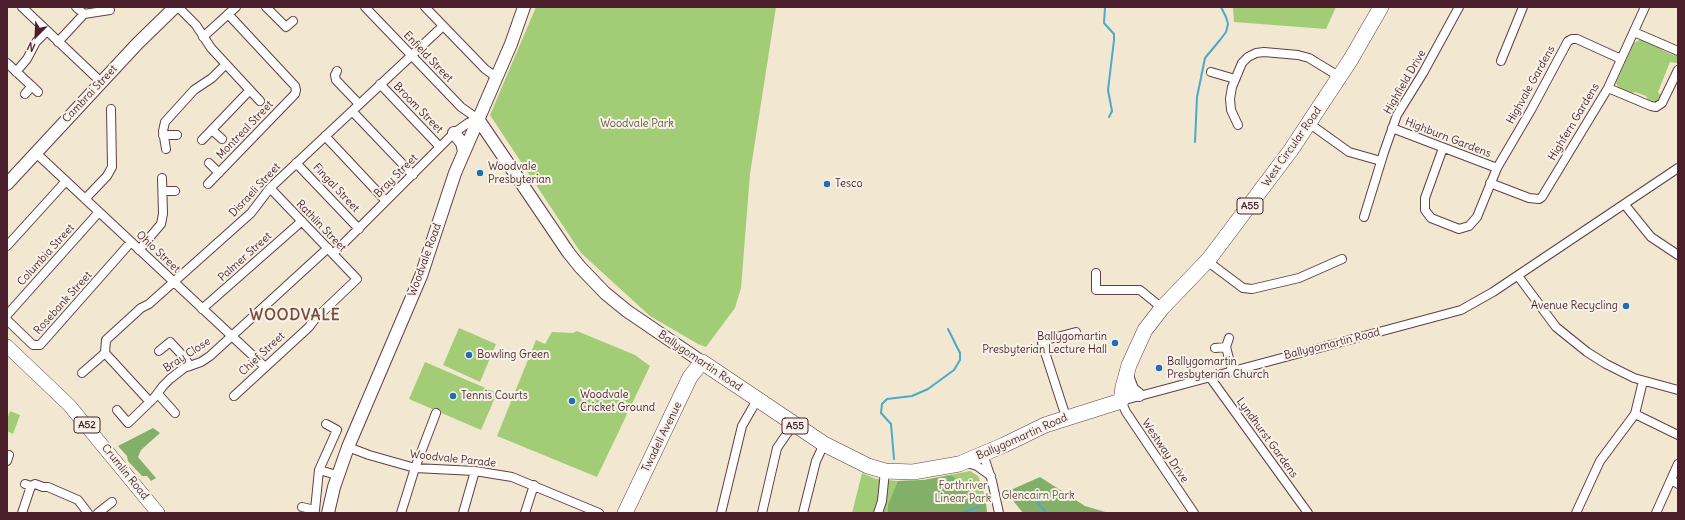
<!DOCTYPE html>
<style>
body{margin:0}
#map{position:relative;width:1685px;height:520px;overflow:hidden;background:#f2e8d1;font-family:Delius,sans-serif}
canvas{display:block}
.frame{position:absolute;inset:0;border:8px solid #4a1f2b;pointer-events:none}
.north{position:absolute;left:16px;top:16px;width:40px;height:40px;-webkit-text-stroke:3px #f7f3e8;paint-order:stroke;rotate:204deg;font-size:11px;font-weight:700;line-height:16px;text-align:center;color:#4a1f2b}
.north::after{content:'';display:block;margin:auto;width:14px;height:18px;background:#4a1f2b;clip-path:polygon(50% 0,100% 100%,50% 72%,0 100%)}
</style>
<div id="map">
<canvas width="1685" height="520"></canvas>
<div class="frame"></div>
<div class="north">N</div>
</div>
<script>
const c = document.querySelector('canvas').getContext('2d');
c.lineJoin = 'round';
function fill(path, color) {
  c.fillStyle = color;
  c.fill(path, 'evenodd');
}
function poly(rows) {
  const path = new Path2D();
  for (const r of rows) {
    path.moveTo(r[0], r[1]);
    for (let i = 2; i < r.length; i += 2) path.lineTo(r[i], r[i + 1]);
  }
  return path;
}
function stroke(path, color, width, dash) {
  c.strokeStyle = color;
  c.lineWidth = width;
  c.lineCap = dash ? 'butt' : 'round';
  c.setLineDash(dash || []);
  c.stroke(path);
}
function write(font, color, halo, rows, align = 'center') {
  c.font = font + ' Delius,sans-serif';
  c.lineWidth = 4;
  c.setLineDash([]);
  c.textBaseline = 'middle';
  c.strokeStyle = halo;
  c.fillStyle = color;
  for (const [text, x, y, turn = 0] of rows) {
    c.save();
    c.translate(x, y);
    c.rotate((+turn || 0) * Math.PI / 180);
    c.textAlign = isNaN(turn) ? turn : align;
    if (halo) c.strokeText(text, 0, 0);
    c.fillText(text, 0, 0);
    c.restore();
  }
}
fill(poly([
 [536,7,776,7,750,174,741,288,735,308,706,347,698,344,650,316,581,253,490,115],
 [1233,7,1336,7,1326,29,1234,22],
 [1641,39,1661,47,1662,50,1671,54,1678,56,1677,63,1670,62,1658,92,1661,95,1657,101,1653,101,1648,100,1646,96,1635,92,1632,93,1618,87,1616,83,1634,43],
 [459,328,496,344,480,382,443,365],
 [577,331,635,355,650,366,597,477,497,436,536,340,545,344,552,332,573,333],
 [425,362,497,393,481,430,409,399],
 [10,411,20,415,13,434,7,431,7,419],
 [970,471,978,476,983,488,987,513,852,513,862,473,876,479,898,481,924,480]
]), '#a3cc77');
fill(poly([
 [153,428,160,433,141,450,138,457,156,478,151,481,147,476,142,476,128,461,127,456,118,446],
 [951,475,986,502,987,513,888,513,888,505,898,481,924,480],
 [1040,477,1085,506,1109,513,1023,513,1006,492]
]), '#82b068');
stroke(poly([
 [1105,7,1104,23,1114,34,1114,40,1108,90,1112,111,1109,117],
 [1195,142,1197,97,1205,58,1220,40,1226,32,1228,24,1226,17,1221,7],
 [894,459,891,424,881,413,882,404,887,399,912,396,928,389,954,370,960,360,960,353,948,329],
 [1020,495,1028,495,1036,500,1046,513],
 [961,513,979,507]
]), '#4ba9ca', 2);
const street = poly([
 [22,7,101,82],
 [76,7,84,14],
 [178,7,196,25,211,48,260,101],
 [266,7,286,27,293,21],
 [365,7,461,107,478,119],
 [425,7,485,69,496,77],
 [1634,32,1678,51],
 [203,37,236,7],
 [58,42,84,14,110,10],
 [1501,61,1523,7],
 [7,63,38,92],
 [337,71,335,75,336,80,359,104],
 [16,72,27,59,36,42,47,31],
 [1211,72,1235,79],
 [380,84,440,147],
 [1608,88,1651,106,1656,107,1662,103,1678,70],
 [25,94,32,86],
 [352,111,413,175],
 [1310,124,1349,152,1381,161],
 [1238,125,1231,110,1230,99,1232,87,1242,63,1248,57,1256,53,1264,52,1298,55,1309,58,1340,77],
 [1392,128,1497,168],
 [212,130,222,139],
 [163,135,177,135],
 [325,136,386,201],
 [202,140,250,90],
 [1443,148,1425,198,1425,210,1431,218,1459,229,1469,226,1477,217,1497,168,1531,110,1568,41,1572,39,1577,39,1621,59],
 [166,149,163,131,165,122,194,90,212,78,226,64],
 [36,153,265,367],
 [209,163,219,173],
 [296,163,359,229],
 [1490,183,1529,198,1539,199,1542,197,1608,88,1645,7],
 [208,184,295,94,296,90,295,86,228,14],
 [163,191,175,191],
 [85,199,107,176,112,167,111,109],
 [1625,205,1651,237,1678,255],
 [1364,217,1384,152,1397,115,1423,73,1459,7],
 [7,246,66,181],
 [139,250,161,224,163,214,162,178],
 [333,254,454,133,468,123,478,119],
 [1207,261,1243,288,1252,289,1299,278,1342,259],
 [1096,273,1096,290,1140,290,1162,308],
 [1518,276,1556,327,1587,352,1606,364,1634,378,1678,390],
 [202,309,302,221],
 [7,315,99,212],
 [7,320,33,345,40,345,131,242],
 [1226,347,1232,370],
 [1215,348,1226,347,1229,338],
 [159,351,170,342,184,357,190,366],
 [105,353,106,340,141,308,149,304,251,213,270,188,443,26],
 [105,353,150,402],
 [82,373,105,353],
 [1209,376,1308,513],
 [158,394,175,413],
 [234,396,309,327,315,319,357,279,270,188],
 [117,410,128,423,154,398,163,386,170,379,184,368,201,362,210,356,328,248],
 [1635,414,1678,435],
 [1066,417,1042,343,1046,340,1076,332],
 [348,447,369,455,415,468,475,471,512,477,599,513],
 [983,454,992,481,999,513],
 [7,461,9,455],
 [965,462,977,466,991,476],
 [319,470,337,475],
 [1671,480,1678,484],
 [25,484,31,486,35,484,43,487,48,487,78,500,88,513],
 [302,507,315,510,319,470,337,430,326,424],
 [22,513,31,486],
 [98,513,112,502],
 [401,513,415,468,436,413],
 [463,513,475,471],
 [525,513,534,485],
 [721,513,742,426,757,400],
 [762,513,777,448,793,425],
 [803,513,816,461,824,444],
 [878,513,882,501,885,471],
 [1194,513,1126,412,1121,401,1461,310,1493,292,1678,168],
 [1576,513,1600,461,1635,414,1643,381],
 [1656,513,1678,464]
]);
const secondary = poly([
 [478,119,568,252,580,267,605,293,627,311,702,362],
 [454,133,462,143,464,151],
 [7,184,137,44,175,7],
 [1126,373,1132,389,1139,395],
 [328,513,334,487,348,447,421,276,455,173,511,44,524,7]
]);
const primary = poly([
 [7,346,69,405,158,513]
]);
const highway = poly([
 [625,513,690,377,702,362,824,444,868,466,885,471,913,472,959,464,1004,445,1045,425,1121,401,1123,387,1129,365,1145,330,1162,308,1209,259,1291,150,1351,59,1381,7]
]);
stroke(street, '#633d44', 10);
stroke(secondary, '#633d44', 14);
stroke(primary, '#633d44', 14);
stroke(highway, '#633d44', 16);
stroke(street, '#fff', 8);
stroke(secondary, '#fff', 12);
stroke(primary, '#fff', 13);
stroke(highway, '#fff', 15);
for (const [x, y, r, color] of [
 [480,173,4,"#1f6fb2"],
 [827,184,4,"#1f6fb2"],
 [1626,306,4,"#1f6fb2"],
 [1115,343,4,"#1f6fb2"],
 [469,355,4,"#1f6fb2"],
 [1159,368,4,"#1f6fb2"],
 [453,396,4,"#1f6fb2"],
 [572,401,4,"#1f6fb2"]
]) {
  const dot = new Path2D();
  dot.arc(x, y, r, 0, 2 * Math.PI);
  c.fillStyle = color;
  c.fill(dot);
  stroke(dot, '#f7f3e8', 1.5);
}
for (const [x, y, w] of [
 [1250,206,26],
 [87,425,26],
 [795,426,26]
]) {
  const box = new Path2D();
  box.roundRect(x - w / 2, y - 8, w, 16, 3);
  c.fillStyle = '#f7f3e8';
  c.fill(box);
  stroke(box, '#4a1f2b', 1);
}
write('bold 10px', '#4a1f2b', null, [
 ["A55",1250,206],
 ["A52",87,425],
 ["A55",795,426]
]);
write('11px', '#4a1f2b', '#f7f3e8', [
 ["Enfield Street",428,57,46],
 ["Highfield Drive",1405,82,-60],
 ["Highvale Gardens",1531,85,-61],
 ["Cambrai Street",90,94,-47],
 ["Broom Street",418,108,46],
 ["Highfern Gardens",1574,122,-59],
 ["Montreal Street",245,130,-46],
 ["Highburn Gardens",1448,138,21],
 ["West Circular Road",1292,147,-55],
 ["Bray Street",396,176,-45],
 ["Fingal Street",336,188,47],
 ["Disraeli Street",255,190,-47],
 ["Rathlin Street",321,226,46],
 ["Ohio Street",158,252,43],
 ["Columbia Street",46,255,-48],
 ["Palmer Street",245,257,-42],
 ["Woodvale Road",425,260,-70],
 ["Rosebank Street",63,303,-48],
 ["Ballygomartin Road",1332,344,-14],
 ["Chief Street",262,354,-43],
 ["Bray Close",187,355,-33],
 ["Ballygomartin Road",700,361,34],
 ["Twadell Avenue",662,437,-64],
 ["Ballygomartin Road",1022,437,-24],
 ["Lyndhurst Gardens",1267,438,54],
 ["Westway Drive",1165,451,56],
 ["Woodvale Parade",453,459,6],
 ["Crumlin Road",125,472,51]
]);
write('11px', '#655342', '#f7f3e8', [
 ["Woodvale Park",637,124],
 ["Forthriver",963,486],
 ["Linear Park",963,499],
 ["Glencairn Park",1038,496]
]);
write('11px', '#4a1f2b', '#f7f3e8', [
 ["Woodvale",488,167],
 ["Presbyterian",488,180],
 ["Tesco",835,184],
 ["Avenue Recycling",1618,306,"right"],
 ["Ballygomartin",1107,337,"right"],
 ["Presbyterian Lecture Hall",1107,350,"right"],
 ["Bowling Green",477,355],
 ["Ballygomartin",1167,362],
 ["Presbyterian Church",1167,375],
 ["Woodvale",580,395],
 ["Cricket Ground",580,408],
 ["Tennis Courts",461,396]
], 'left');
c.letterSpacing = '1px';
write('bold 15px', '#7c493d', '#f7f3e8', [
 ["WOODVALE",295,316]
]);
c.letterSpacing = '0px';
</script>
